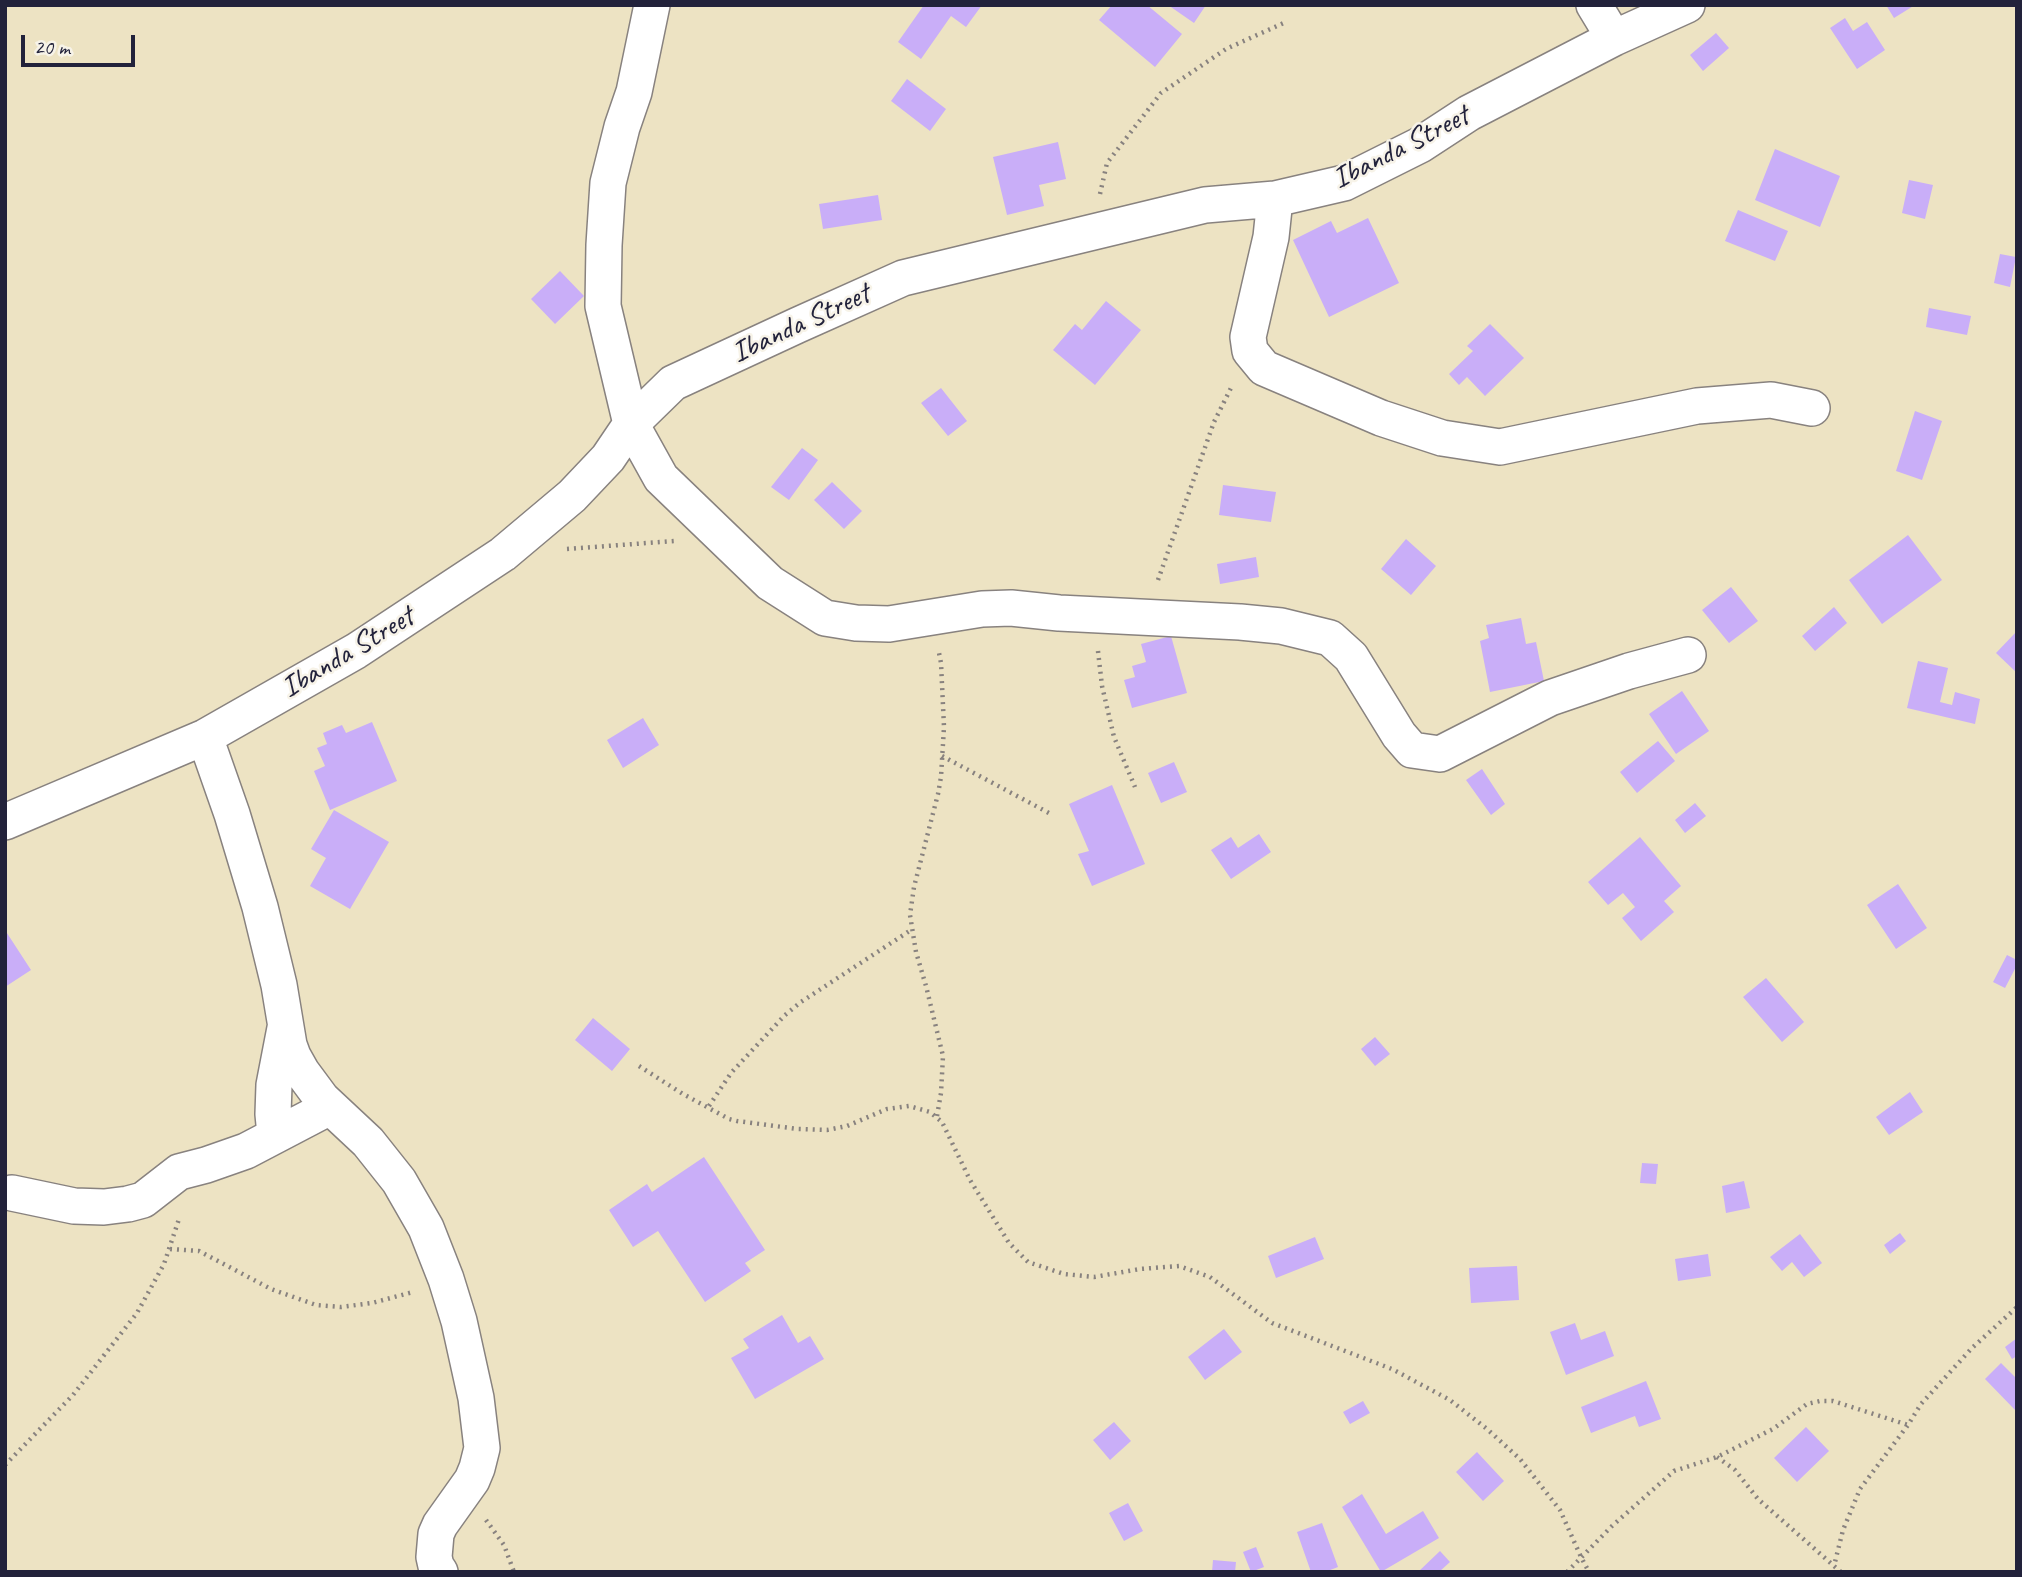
<!DOCTYPE html>
<style>
body{margin:0}
#map{position:relative;width:2022px;height:1577px;overflow:hidden;background:#ede3c3;font-family:Caveat,sans-serif}
canvas{display:block}
.frame{position:absolute;inset:0;border:7px solid #22223b;pointer-events:none}
.scale{position:absolute;left:21px;top:35px;width:114px;height:32px;box-sizing:border-box;border:4px solid #22223b;border-top:0;padding-left:9px;font-size:21px;line-height:24px;white-space:nowrap;color:#22223b;-webkit-text-stroke:5px #f7f3e8;paint-order:stroke}
</style>
<div id="map">
<canvas width="2022" height="1577"></canvas>
<div class="frame"></div>
<div class="scale">20 m</div>
</div>
<script>
const c = document.querySelector('canvas').getContext('2d');
c.lineJoin = 'round';
function fill(path, color) {
  c.fillStyle = color;
  c.fill(path, 'evenodd');
}
function poly(rows) {
  const path = new Path2D();
  for (const r of rows) {
    path.moveTo(r[0], r[1]);
    for (let i = 2; i < r.length; i += 2) path.lineTo(r[i], r[i + 1]);
  }
  return path;
}
function stroke(path, color, width, dash) {
  c.strokeStyle = color;
  c.lineWidth = width;
  c.lineCap = dash ? 'butt' : 'round';
  c.setLineDash(dash || []);
  c.stroke(path);
}
function write(font, color, halo, rows, align = 'center') {
  c.font = font + ' Caveat,sans-serif';
  c.lineWidth = 5;
  c.setLineDash([]);
  c.textBaseline = 'middle';
  c.strokeStyle = halo;
  c.fillStyle = color;
  for (const [text, x, y, turn = 0] of rows) {
    c.save();
    c.translate(x, y);
    c.rotate((+turn || 0) * Math.PI / 180);
    c.textAlign = isNaN(turn) ? turn : align;
    if (halo) c.strokeText(text, 0, 0);
    c.fillText(text, 0, 0);
    c.restore();
  }
}
fill(poly([
 [924,5,982,5,966,27,951,16,921,59,898,42],
 [1112,5,1147,5,1182,34,1155,67,1099,20],
 [1168,5,1206,5,1194,23],
 [1886,5,1915,5,1894,18],
 [1845,18,1853,31,1867,22,1885,50,1857,69,1830,28],
 [1716,33,1729,48,1703,71,1690,55],
 [907,79,946,109,930,131,891,101],
 [1058,142,1066,179,1039,185,1044,206,1007,215,993,157],
 [1775,149,1840,176,1820,227,1755,200],
 [1909,180,1933,185,1925,219,1902,213],
 [878,195,882,220,823,229,819,204],
 [1738,210,1788,231,1775,261,1725,241],
 [1368,218,1399,283,1329,317,1293,240,1331,221,1337,233],
 [2000,254,2016,257,2010,287,1994,283],
 [560,271,584,296,555,324,531,299],
 [1106,301,1141,330,1095,385,1053,350,1075,324,1082,330],
 [1929,308,1971,316,1967,335,1926,327],
 [1490,324,1524,358,1485,396,1467,377,1459,385,1449,374,1473,351,1467,346],
 [941,388,967,421,948,436,921,403],
 [1915,411,1942,421,1922,480,1896,471],
 [802,448,818,460,789,500,771,487],
 [832,482,862,511,844,529,814,500],
 [1223,485,1276,492,1271,522,1219,515],
 [1908,535,1942,580,1882,624,1849,580],
 [1406,539,1436,566,1411,595,1381,569],
 [1256,557,1259,577,1220,584,1217,564],
 [1731,587,1758,621,1729,643,1702,610],
 [1834,607,1847,623,1815,651,1802,636],
 [1521,618,1526,644,1536,642,1544,681,1490,692,1480,641,1489,638,1486,625],
 [2017,631,2017,673,1996,653],
 [1171,636,1187,693,1132,708,1124,680,1135,677,1132,666,1146,662,1141,644],
 [1918,661,1948,668,1940,702,1952,705,1955,692,1980,699,1975,724,1907,708],
 [1682,691,1709,731,1676,754,1649,714],
 [643,718,659,745,623,768,607,740],
 [372,722,397,781,330,810,314,771,325,766,317,748,327,744,323,733,342,725,346,733],
 [1658,741,1675,761,1637,793,1620,772],
 [1174,762,1187,792,1161,803,1148,773],
 [1482,769,1505,804,1491,815,1466,780],
 [1112,785,1145,864,1092,886,1078,854,1089,851,1069,804],
 [1695,803,1706,816,1685,833,1675,820],
 [334,810,389,842,350,909,310,886,326,858,311,849],
 [1259,834,1271,852,1231,879,1211,850,1231,837,1238,848],
 [1640,837,1681,886,1664,901,1674,912,1641,941,1622,918,1635,907,1623,893,1608,905,1588,882],
 [1898,884,1927,928,1896,949,1867,905],
 [5,930,31,970,5,987],
 [2007,955,2017,960,2017,965,2005,988,1993,982],
 [1766,978,1804,1022,1782,1042,1743,997],
 [593,1018,630,1049,612,1071,575,1040],
 [1375,1037,1390,1054,1375,1066,1361,1049],
 [1910,1092,1923,1112,1889,1135,1876,1117],
 [704,1157,765,1250,745,1263,751,1271,705,1302,658,1231,633,1247,609,1210,647,1184,652,1192],
 [1642,1163,1658,1164,1656,1184,1640,1183],
 [1744,1181,1750,1208,1726,1213,1722,1186],
 [1900,1233,1906,1241,1890,1254,1884,1245],
 [1800,1234,1822,1263,1804,1277,1792,1262,1782,1271,1770,1257],
 [1315,1237,1324,1259,1276,1278,1268,1256],
 [1708,1254,1711,1276,1678,1281,1675,1259],
 [1517,1266,1519,1300,1471,1303,1469,1268],
 [782,1315,798,1343,810,1336,824,1359,755,1399,731,1358,749,1348,743,1339],
 [1575,1323,1581,1340,1605,1331,1614,1356,1566,1375,1550,1332],
 [1224,1329,1242,1352,1205,1380,1188,1357],
 [2017,1338,2017,1356,2012,1359,2005,1347],
 [2001,1363,2017,1379,2017,1412,1985,1379],
 [1646,1381,1661,1419,1639,1427,1635,1416,1591,1433,1581,1407],
 [1363,1401,1370,1413,1350,1424,1343,1412],
 [1114,1422,1131,1441,1110,1460,1093,1440],
 [1806,1427,1829,1451,1797,1482,1774,1458],
 [1477,1452,1504,1481,1483,1501,1456,1472],
 [1362,1494,1386,1534,1423,1511,1439,1538,1381,1572,1342,1507],
 [1128,1503,1143,1531,1124,1541,1109,1513],
 [1322,1523,1338,1567,1325,1572,1311,1572,1297,1532],
 [1256,1547,1264,1567,1251,1572,1243,1552],
 [1440,1551,1450,1562,1439,1572,1418,1572],
 [1213,1560,1236,1562,1235,1572,1212,1572]
]), '#c9aef8');
const street = poly([
 [652,5,634,92,622,127,608,183,604,245,603,306,631,424,661,478,770,583,825,618,856,623,889,624,982,609,1011,608,1059,613,1240,622,1281,626,1330,638,1351,657,1399,735,1412,750,1440,754,1550,698,1629,671,1688,655],
 [1594,5,1614,38],
 [1275,199,1271,237,1248,337,1250,351,1264,368,1381,418,1442,438,1500,447,1697,406,1771,400,1812,408],
 [205,737,232,814,260,907,279,985,289,1045,293,1056,302,1072,322,1099,368,1142,399,1181,426,1228,446,1279,459,1321,476,1398,482,1448,477,1468,472,1480,440,1525,436,1534,434,1557,436,1566,440,1572],
 [5,822,205,737,356,651,503,554,572,496,608,458,631,424,673,383,798,325,903,278,1205,205,1275,199,1344,183,1420,145,1469,113,1614,38,1687,5],
 [275,1135,273,1114,274,1085,285,1028],
 [12,1193,74,1206,104,1207,128,1204,143,1200,179,1172,206,1165,246,1151,330,1107]
]);
stroke(street, '#88827f', 38);
stroke(poly([
 [1100,194,1107,163,1161,93,1226,49,1286,22],
 [567,549,674,541],
 [1158,580,1214,422,1232,386],
 [1098,651,1102,686,1114,737,1135,787],
 [942,756,1049,813],
 [639,1066,683,1094,729,1119,737,1121,798,1129,827,1130,847,1126,887,1109,909,1106,930,1112,942,1122,970,1180,1009,1243,1028,1262,1064,1274,1094,1277,1140,1269,1179,1266,1210,1277,1272,1323,1392,1369,1450,1400,1487,1429,1520,1459,1560,1510,1581,1557,1589,1572],
 [709,1106,731,1073,785,1015,801,1002,911,930],
 [937,1116,941,1093,943,1056,926,986,916,952,910,915,914,887,938,794,941,777,944,727,941,663,939,653],
 [170,1249,199,1251,271,1289,316,1305,341,1307,372,1303,413,1292],
 [1717,1457,1735,1470,1758,1499,1834,1566],
 [5,1465,73,1395,137,1313,164,1264,179,1219],
 [486,1520,504,1545,514,1572],
 [1567,1572,1612,1526,1674,1471,1717,1457,1773,1429,1807,1404,1820,1401,1833,1401,1908,1425],
 [1841,1572,1834,1566,1843,1530,1860,1489,1908,1425,1921,1404,1972,1348,2017,1307]
]), '#88827f', 4.5, [2, 5]);
stroke(street, '#fff', 35);
write('30px', '#22223b', '#f7f3e8', [
 ["Ibanda Street",1401,148,-27],
 ["Ibanda Street",801,324,-25],
 ["Ibanda Street",348,653,-31]
]);
</script>
